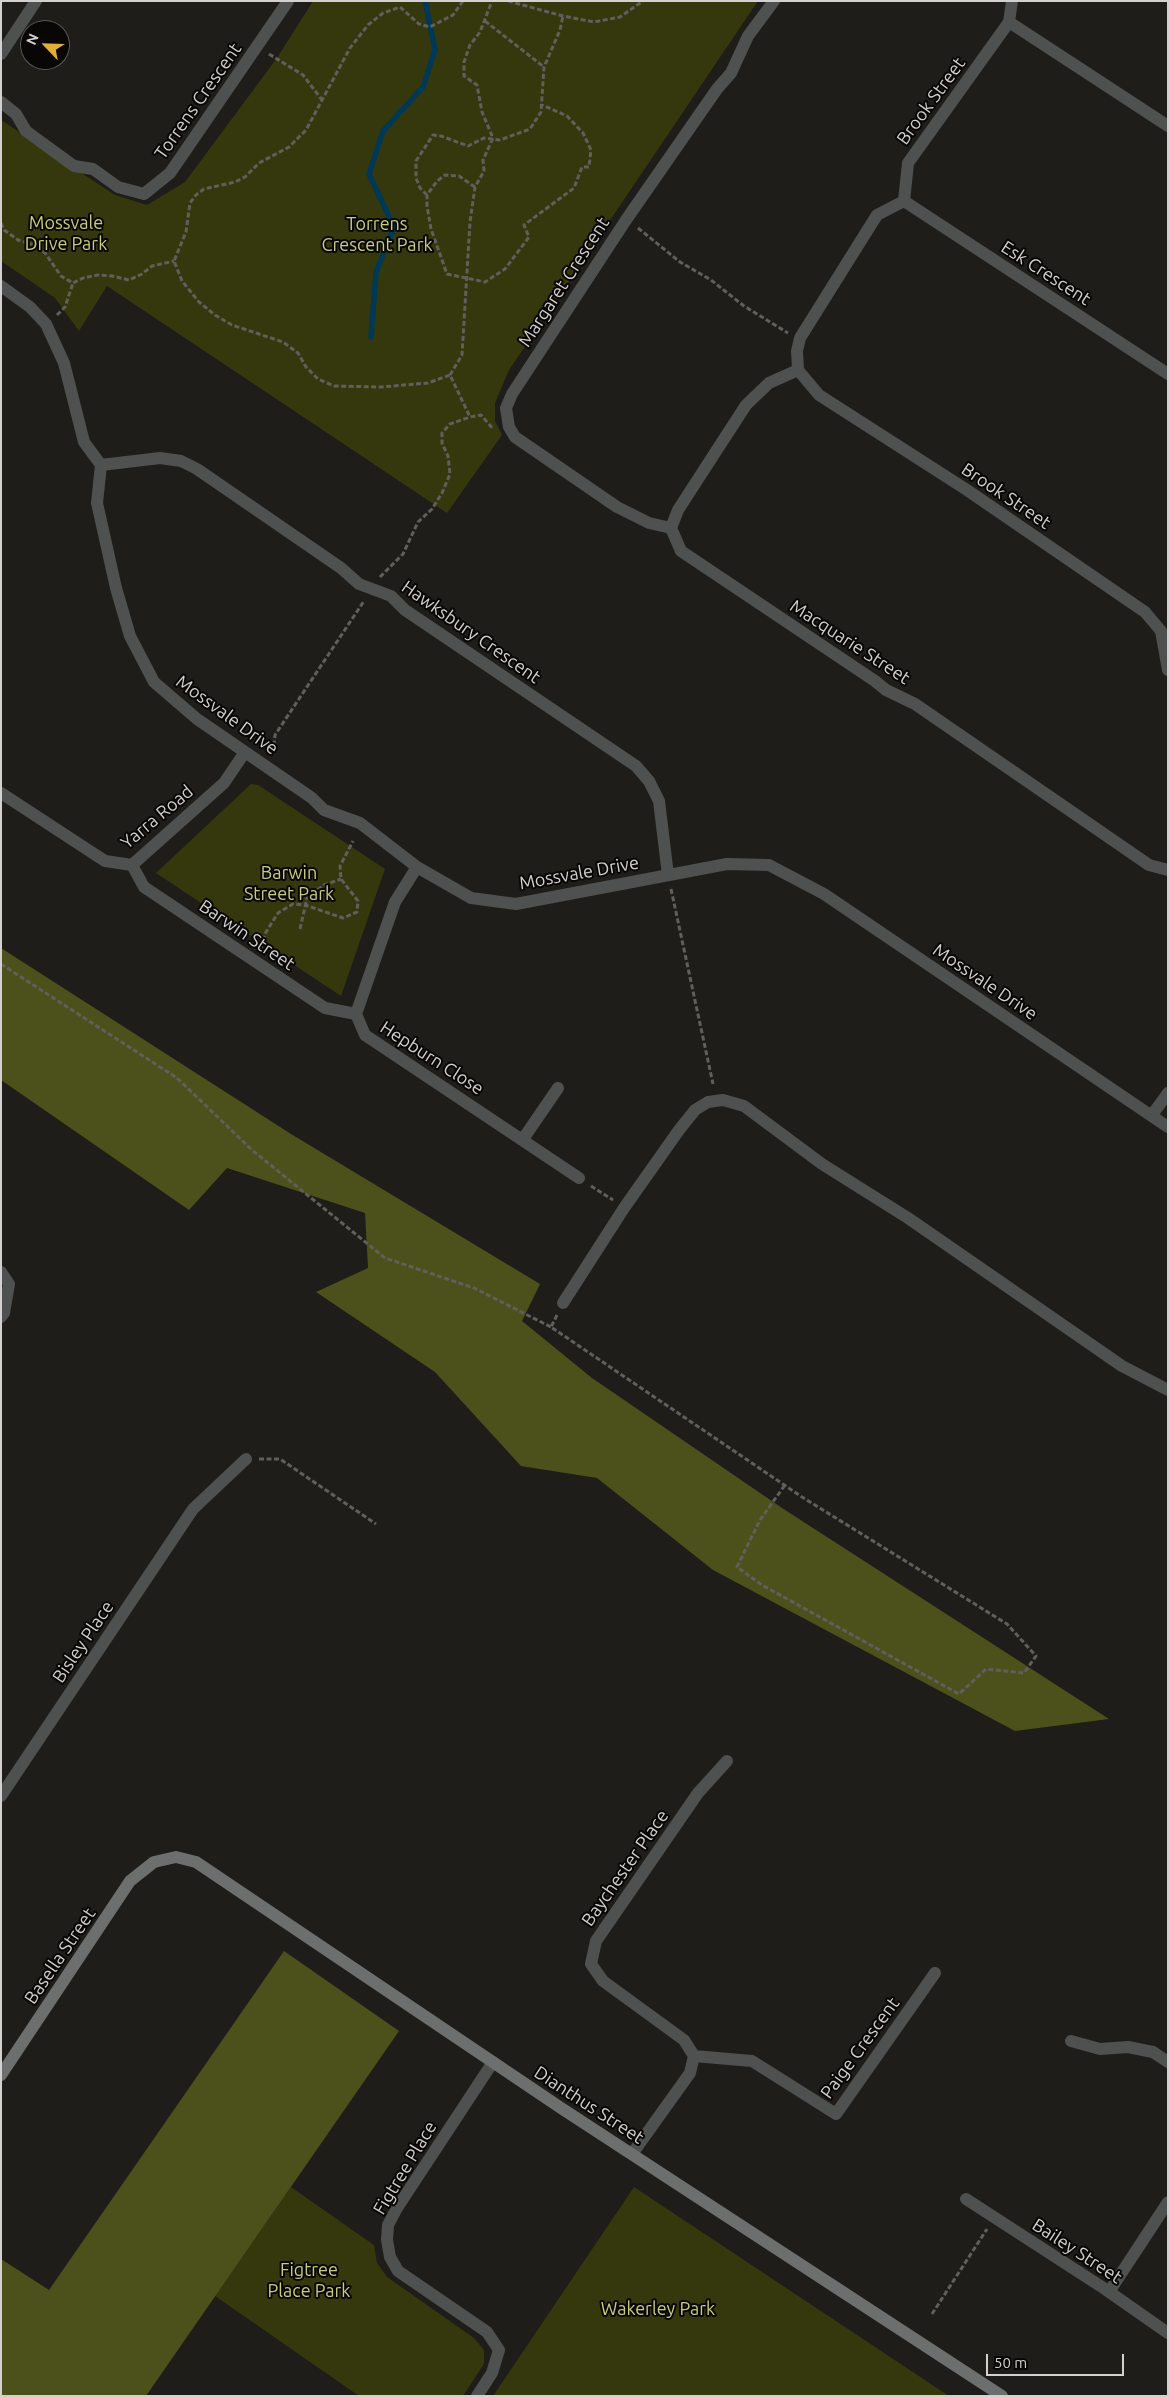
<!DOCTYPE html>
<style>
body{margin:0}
#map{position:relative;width:1169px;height:2397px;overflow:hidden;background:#1e1d19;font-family:Ubuntu,sans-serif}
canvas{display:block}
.frame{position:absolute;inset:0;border:2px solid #d2d1cf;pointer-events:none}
.north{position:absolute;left:20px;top:20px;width:50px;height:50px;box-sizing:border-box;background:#080706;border:1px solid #595856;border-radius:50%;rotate:294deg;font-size:14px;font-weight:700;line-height:20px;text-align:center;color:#d2d1cf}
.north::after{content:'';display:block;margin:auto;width:18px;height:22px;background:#e2ae34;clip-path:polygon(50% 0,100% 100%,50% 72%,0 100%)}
.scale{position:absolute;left:986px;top:2354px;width:138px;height:22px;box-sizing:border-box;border:2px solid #d2d1cf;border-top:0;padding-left:6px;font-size:15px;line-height:18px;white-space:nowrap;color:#d2d1cf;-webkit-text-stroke:4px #080706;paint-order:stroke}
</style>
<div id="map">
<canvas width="1169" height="2397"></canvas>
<div class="frame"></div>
<div class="north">N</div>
<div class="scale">50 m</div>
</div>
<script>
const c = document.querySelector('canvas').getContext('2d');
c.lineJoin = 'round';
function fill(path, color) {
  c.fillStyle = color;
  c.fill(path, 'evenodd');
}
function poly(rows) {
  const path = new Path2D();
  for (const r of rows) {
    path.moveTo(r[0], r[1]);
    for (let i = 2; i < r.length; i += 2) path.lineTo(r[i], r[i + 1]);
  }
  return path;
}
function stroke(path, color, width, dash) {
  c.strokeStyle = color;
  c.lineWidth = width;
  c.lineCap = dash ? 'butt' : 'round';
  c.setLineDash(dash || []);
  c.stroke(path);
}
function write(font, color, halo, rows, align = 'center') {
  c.font = font + ' Ubuntu,sans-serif';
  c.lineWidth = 4;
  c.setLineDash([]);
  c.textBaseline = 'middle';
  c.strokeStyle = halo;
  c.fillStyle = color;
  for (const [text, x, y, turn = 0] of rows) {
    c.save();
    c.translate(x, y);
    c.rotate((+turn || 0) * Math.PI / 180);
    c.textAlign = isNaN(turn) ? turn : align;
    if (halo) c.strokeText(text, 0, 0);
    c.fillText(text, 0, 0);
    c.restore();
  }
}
fill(poly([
 [313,1,758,1,509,370,495,403,495,421,502,435,447,513,107,286,79,331,55,298,1,261,1,120,115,195,147,205,185,182,277,58],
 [251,784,258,785,385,869,341,996,156,873],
 [291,2187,374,2245,377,2263,387,2277,474,2338,484,2350,484,2364,463,2396,359,2396,215,2296],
 [634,2187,949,2396,493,2396]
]), '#34380c');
fill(poly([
 [1,948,291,1134,540,1284,522,1321,592,1378,782,1508,1109,1719,1015,1731,713,1570,597,1478,521,1466,435,1372,316,1292,368,1268,365,1213,227,1168,189,1210,1,1080],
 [284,1951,399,2031,146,2396,1,2396,1,2259,49,2290]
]), '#4c511c');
stroke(poly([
 [371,337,376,272,394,227,369,174,383,131,423,87,435,50,425,1]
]), '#003857', 5.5);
stroke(poly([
 [463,1,453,15,430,27,419,24,400,7,383,13,368,25,350,48,306,130,289,147,259,163,245,177,235,182,204,189,196,195,190,203,186,232,174,261,182,281,199,302,215,315,232,325,283,342,298,353,306,367,318,379,334,386,381,387,428,383,450,375,470,417,481,415,493,429],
 [508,1,563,16,594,22,620,17,643,1],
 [485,21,544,67],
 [269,54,303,75,322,100],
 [475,187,459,176,445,175,437,181,427,195,427,206,431,229,447,274,485,282,505,269,529,237,524,225,574,188,582,167,589,167,591,150,583,133,567,116,542,105],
 [427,195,420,188,416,178,416,161,433,135,441,136,468,146,484,138,500,140,530,129,541,112,544,67,560,30,563,16],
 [1,223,4,230,18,240,35,245,45,253,61,276,73,283,83,278,98,275,112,276,129,280,142,274,152,266,174,261],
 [638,228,680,262,711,280,744,306,788,333],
 [57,315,65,307,73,283],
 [450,375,462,355,470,222,475,187,484,171,483,160,493,138,482,112,477,85,464,76,464,62,470,45,480,32,492,1],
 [380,577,403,554,418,522,432,509,442,493,450,474,448,456,442,443,442,433,450,424,470,417],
 [273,753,275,735,364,601],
 [671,889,713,1084],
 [300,929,307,898,324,885,341,879],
 [261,948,266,932,278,913,293,904,305,905,343,918,357,912,358,901,341,879,340,866,353,841],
 [1,964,177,1078,252,1150,385,1258,474,1288,551,1327],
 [591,1186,613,1200],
 [557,1315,551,1327,802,1497,1007,1624,1036,1656,1024,1673,986,1669,959,1694,762,1585,737,1567,760,1520,785,1485],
 [259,1459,280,1459,376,1524],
 [932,2314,987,2229]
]), '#605f5b', 3, [5, 2.5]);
stroke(poly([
 [1009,22,1168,126],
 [1,54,36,1],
 [1,102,16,114,26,131,74,166,93,169,118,187,144,194,170,173,288,1],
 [904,201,1168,374],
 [1,286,30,307,46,324,64,363,84,442,101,465,97,503,116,588,130,636,154,682,197,719,312,798,324,810,360,823,417,867,471,898,516,904,727,864,769,865,824,894,1168,1127],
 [798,370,797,351,800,338,877,215,904,201,908,163,1009,22,1012,1],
 [101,465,160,458,181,461,197,469,341,568,359,584,391,596,405,610,636,766,649,781,659,801,668,875],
 [671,528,649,523,617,507,515,437,509,427,506,408,512,394,626,220,717,89,731,73,748,36,774,1],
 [1168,670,1161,631,1145,612,967,490,819,395,798,370,769,383,746,405,678,510,671,528,681,551,875,681,886,690,915,704,1149,865,1168,870],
 [1,793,105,861,132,865,224,783,245,752],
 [132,865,144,887,325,1008,356,1014],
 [417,867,395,902,356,1014,365,1035,579,1178],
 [1152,1115,1168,1093],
 [523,1139,558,1088],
 [1,1272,9,1284,4,1313,1,1317],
 [563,1303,624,1208,679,1130,695,1110,708,1102,723,1100,744,1106,822,1164,908,1218,1122,1366,1168,1390],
 [1,1796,193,1509,246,1459],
 [1071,2041,1100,2049,1128,2047,1153,2052,1168,2062],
 [694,2056,752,2061,836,2114,935,1973],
 [632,2154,690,2073,694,2056,684,2040,603,1981,591,1964,596,1941,698,1793,727,1761],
 [966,2199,1105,2289,1168,2333],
 [1109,2292,1168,2202],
 [477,2396,492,2373,499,2350,487,2332,398,2271,390,2257,387,2240,388,2225,397,2208,493,2062]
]), '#4f5150', 12);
stroke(poly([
 [1,2075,130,1881,154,1862,176,1857,196,1862,561,2108,1002,2396]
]), '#6c6f6d', 12);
write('18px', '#d2d1cf', '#080706', [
 ["Torrens Crescent",198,101,-55],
 ["Brook Street",931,101,-54],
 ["Esk Crescent",1046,273,33],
 ["Margaret Crescent",564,282,-57],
 ["Brook Street",1006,496,34],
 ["Hawksbury Crescent",471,632,35],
 ["Macquarie Street",850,642,33],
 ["Mossvale Drive",227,715,36],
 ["Yarra Road",157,817,-40],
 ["Mossvale Drive",579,873,-10],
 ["Barwin Street",247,935,34],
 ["Mossvale Drive",985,982,34],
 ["Hepburn Close",432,1058,33],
 ["Bisley Place",83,1642,-56],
 ["Baychester Place",625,1868,-55],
 ["Basella Street",60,1956,-56],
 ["Paige Crescent",860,2048,-54],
 ["Dianthus Street",589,2105,33],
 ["Figtree Place",405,2168,-59],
 ["Bailey Street",1077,2251,33]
]);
write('18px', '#c4ce7d', '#080706', [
 ["Mossvale",66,223],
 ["Drive Park",66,244],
 ["Torrens",377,224],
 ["Crescent Park",377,245],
 ["Barwin",289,873],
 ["Street Park",289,894],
 ["Figtree",309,2270],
 ["Place Park",309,2291],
 ["Wakerley Park",658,2309]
]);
</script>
